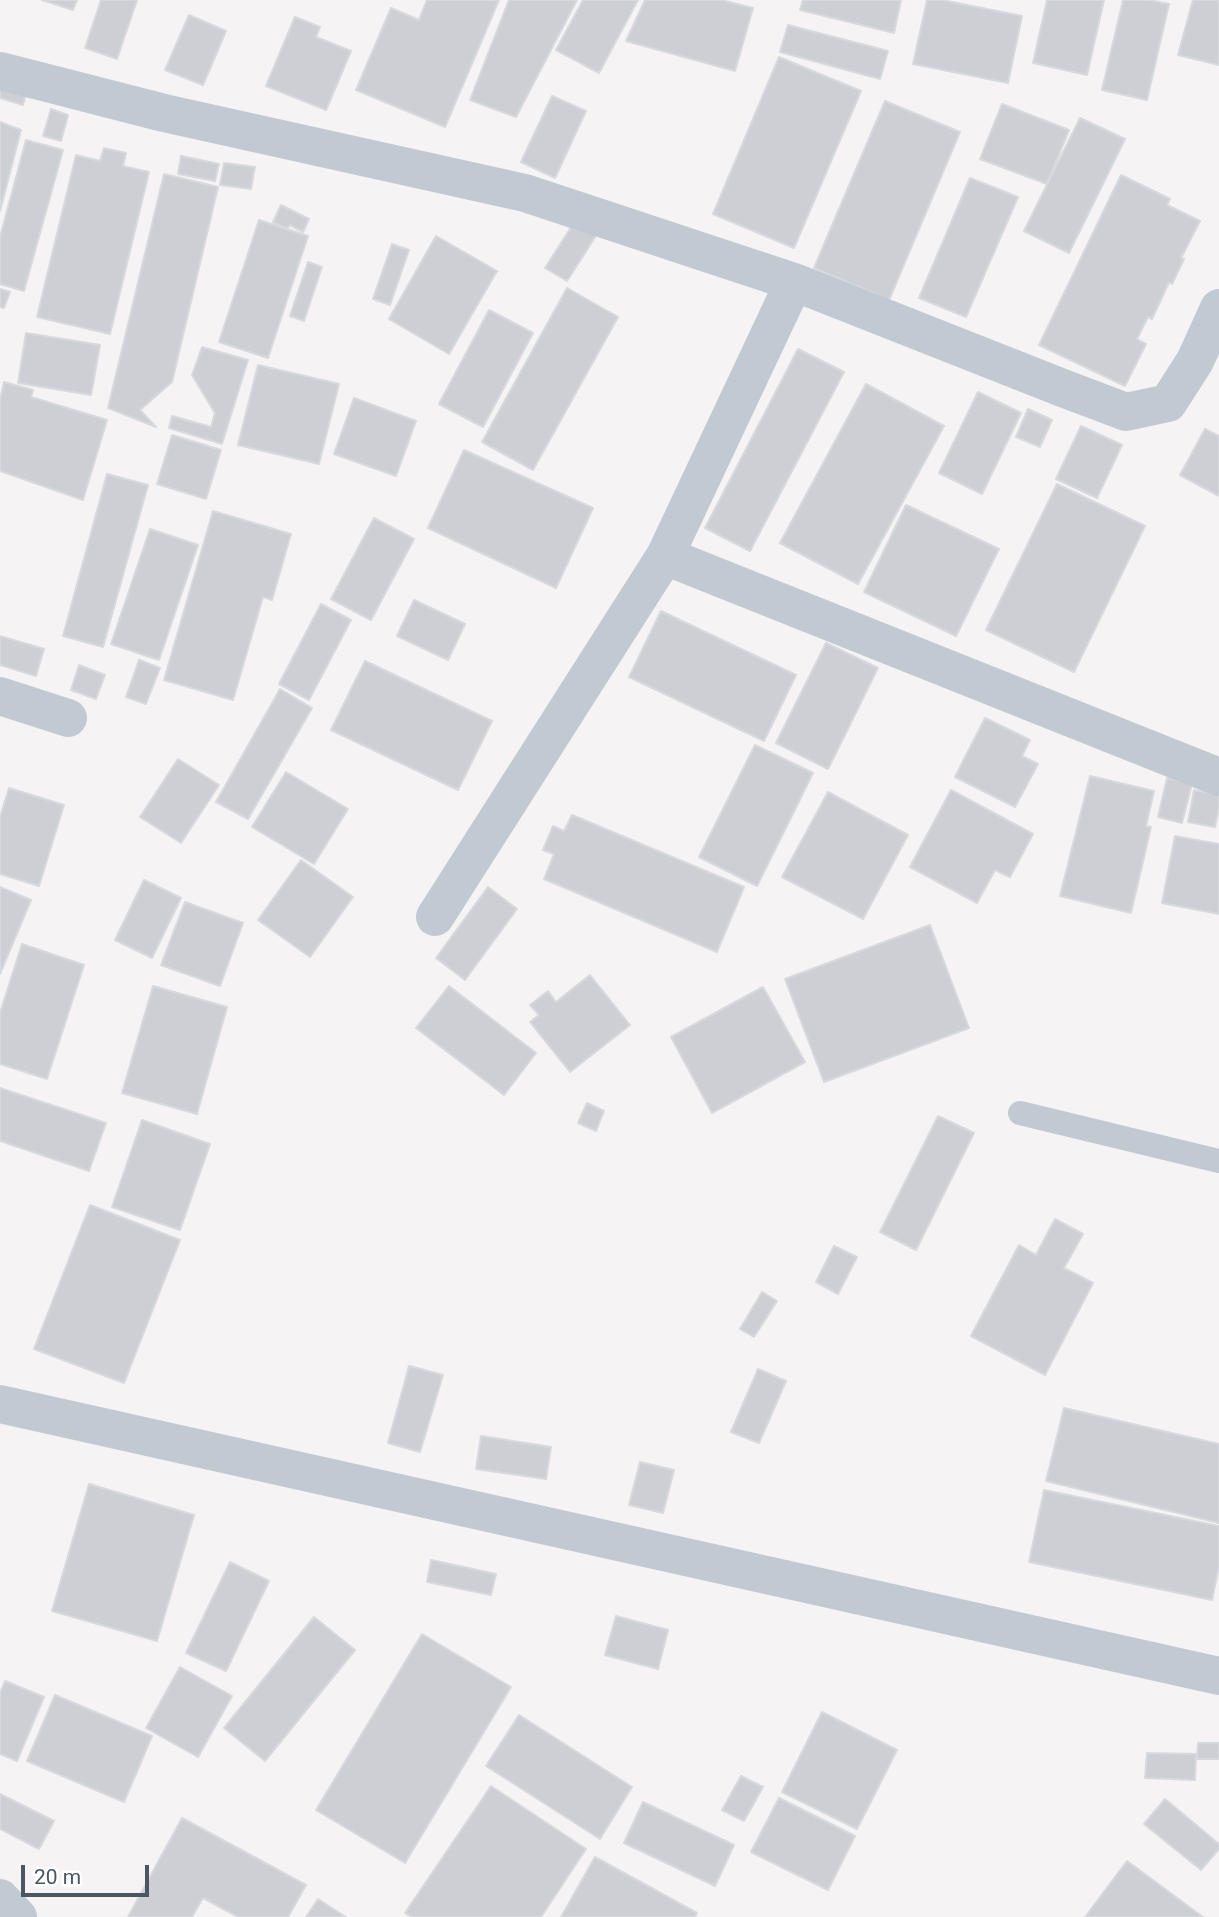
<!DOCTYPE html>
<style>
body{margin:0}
#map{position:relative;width:1219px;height:1917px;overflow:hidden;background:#f5f3f3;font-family:Roboto,sans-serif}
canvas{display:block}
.scale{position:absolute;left:21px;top:1865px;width:128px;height:32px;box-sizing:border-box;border:4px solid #4a5661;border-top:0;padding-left:9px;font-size:21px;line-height:24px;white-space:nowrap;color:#4a5661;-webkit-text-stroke:5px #fff;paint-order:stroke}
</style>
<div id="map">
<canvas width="1219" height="1917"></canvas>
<div class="scale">20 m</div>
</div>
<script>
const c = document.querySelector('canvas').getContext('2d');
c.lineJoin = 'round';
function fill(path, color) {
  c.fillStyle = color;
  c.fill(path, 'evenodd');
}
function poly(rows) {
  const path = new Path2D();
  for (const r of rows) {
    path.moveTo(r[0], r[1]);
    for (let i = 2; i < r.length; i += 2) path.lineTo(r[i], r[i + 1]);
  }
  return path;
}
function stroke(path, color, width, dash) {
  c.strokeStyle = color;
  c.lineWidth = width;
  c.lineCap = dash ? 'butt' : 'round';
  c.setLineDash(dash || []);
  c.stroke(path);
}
const building = poly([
 [42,0,77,0,73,10,42,0],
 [101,0,137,0,117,59,85,48,101,0],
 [427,0,499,0,445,127,356,90,391,8,419,20,427,0],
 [509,0,577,0,516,117,470,100,509,0],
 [583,0,638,0,599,73,556,50,583,0],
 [645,0,721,0,753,8,735,71,626,41,645,0],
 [803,0,901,0,894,33,800,10,803,0],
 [927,0,942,0,1022,16,1008,83,913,64,927,0],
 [1047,0,1104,0,1087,75,1033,63,1047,0],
 [1123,0,1149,0,1169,4,1147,100,1102,90,1123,0],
 [1193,0,1219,0,1219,65,1178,55,1193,0],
 [189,15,226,31,203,85,165,70,189,15],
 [295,17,320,27,316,37,351,51,326,110,266,86,295,17],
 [788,25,888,51,880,79,780,52,788,25],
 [779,57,861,91,794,248,713,214,779,57],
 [0,78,28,86,23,105,0,98,0,78],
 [552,96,586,111,555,178,521,162,552,96],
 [885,101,960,132,889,300,814,268,885,101],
 [1002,104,1069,130,1047,184,980,159,1002,104],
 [51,109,68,115,61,141,43,136,51,109],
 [1080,118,1125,139,1069,253,1024,231,1080,118],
 [0,122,21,130,0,211,0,122],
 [26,140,63,150,24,291,0,284,0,237,26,140],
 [104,148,126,153,123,166,149,172,110,334,37,317,76,155,100,161,104,148],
 [181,156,219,164,215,181,178,174,181,156],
 [224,163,255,167,251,189,220,185,224,163],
 [164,174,218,187,172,382,140,410,156,427,108,408,164,174],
 [1121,175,1170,199,1167,205,1200,221,1181,258,1184,259,1172,284,1169,282,1152,319,1148,317,1137,339,1146,344,1125,386,1039,345,1121,175],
 [970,178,1018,197,966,317,919,298,970,178],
 [281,205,309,219,303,232,290,225,287,229,273,222,281,205],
 [259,220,308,236,268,358,219,342,259,220],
 [575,221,597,234,567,281,545,268,575,221],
 [436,236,497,271,449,354,389,319,436,236],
 [392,244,409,250,390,305,373,299,392,244],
 [308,262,322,267,304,321,290,316,308,262],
 [567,288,618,317,533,470,482,442,567,288],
 [0,289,10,292,4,308,0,307,0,289],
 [489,310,533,333,483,427,439,404,489,310],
 [26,333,100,345,91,395,18,383,26,333],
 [202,347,248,360,222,444,169,428,172,416,211,427,215,413,192,375,202,347],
 [798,349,844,372,750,551,705,528,798,349],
 [258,365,339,384,319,464,238,445,258,365],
 [4,382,33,390,31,397,107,420,83,500,0,471,0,400,4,382],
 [866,384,944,426,858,584,780,543,866,384],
 [978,392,1021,413,982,494,939,473,978,392],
 [354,398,416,421,396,476,334,454,354,398],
 [1028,409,1052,420,1040,447,1016,437,1028,409],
 [1081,426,1122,445,1097,498,1056,479,1081,426],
 [1205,429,1219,436,1219,496,1180,475,1205,429],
 [172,435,221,450,206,499,157,484,172,435],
 [464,450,593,508,556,588,428,528,464,450],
 [107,474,148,485,103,647,63,636,107,474],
 [1057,484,1145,526,1074,672,986,630,1057,484],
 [906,505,999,549,956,636,864,592,906,505],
 [213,511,291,534,272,600,263,597,233,700,164,680,213,511],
 [374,518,414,539,371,620,331,599,374,518],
 [150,529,198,545,159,660,111,644,150,529],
 [414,600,465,624,448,660,397,636,414,600],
 [321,604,351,620,309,700,279,684,321,604],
 [661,611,796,675,764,741,629,677,661,611],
 [0,636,44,649,36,676,0,665,0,636],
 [826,643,878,668,828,769,776,743,826,643],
 [139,660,160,668,146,704,126,697,139,660],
 [365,661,492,721,458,790,331,730,365,661],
 [79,665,105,675,96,699,71,690,79,665],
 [280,689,312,708,248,819,216,802,280,689],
 [985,718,1030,740,1022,756,1038,764,1015,807,955,777,985,718],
 [755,745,813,773,757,886,699,857,755,745],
 [178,759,219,785,181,843,140,817,178,759],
 [286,772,348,809,314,864,252,827,286,772],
 [1090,776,1154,791,1146,826,1151,827,1131,913,1060,896,1090,776],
 [1167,778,1192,784,1182,823,1158,817,1167,778],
 [9,788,64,805,39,886,0,874,0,817,9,788],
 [951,790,1033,834,1010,877,995,870,977,903,910,867,951,790],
 [1194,790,1219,795,1219,808,1215,827,1188,822,1194,790],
 [828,792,908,835,863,919,782,877,828,792],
 [572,815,744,887,717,952,544,879,554,854,543,850,553,826,564,831,572,815],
 [1175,836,1219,844,1219,914,1162,903,1175,836],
 [301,860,353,897,310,957,258,920,301,860],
 [144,880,181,898,152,958,115,940,144,880],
 [0,887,31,900,0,974,0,887],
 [488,887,517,909,465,980,436,958,488,887],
 [185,902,243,923,220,986,161,965,185,902],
 [930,925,969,1028,824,1082,785,979,930,925],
 [22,944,84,965,47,1079,0,1064,0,1013,22,944],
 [590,975,630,1025,570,1072,530,1022,539,1015,530,1005,548,991,556,1002,590,975],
 [153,986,227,1007,197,1114,122,1093,153,986],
 [449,986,536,1053,504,1095,416,1028,449,986],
 [763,987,805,1062,712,1113,671,1037,763,987],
 [0,1088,106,1123,89,1171,0,1141,0,1088],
 [587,1103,604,1111,596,1131,578,1123,587,1103],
 [938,1116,974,1133,916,1250,880,1232,938,1116],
 [142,1120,210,1144,180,1230,112,1207,142,1120],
 [90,1205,180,1240,124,1383,34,1349,90,1205],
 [1055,1219,1083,1234,1064,1268,1093,1283,1045,1375,971,1336,1019,1245,1036,1255,1055,1219],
 [834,1246,857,1257,838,1294,816,1282,834,1246],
 [762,1292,777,1301,754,1337,740,1329,762,1292],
 [409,1366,443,1375,420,1452,388,1443,409,1366],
 [758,1369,786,1381,759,1443,731,1432,758,1369],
 [1064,1408,1219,1444,1219,1523,1046,1481,1064,1408],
 [481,1436,551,1447,546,1479,476,1469,481,1436],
 [640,1462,674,1470,663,1513,629,1505,640,1462],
 [89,1484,194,1515,157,1641,52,1611,89,1484],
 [1044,1490,1219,1526,1219,1566,1212,1600,1029,1562,1044,1490],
 [431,1560,496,1574,491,1595,427,1582,431,1560],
 [230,1562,269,1581,226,1671,186,1653,230,1562],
 [616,1616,668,1630,658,1669,605,1655,616,1616],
 [314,1617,355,1650,265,1761,224,1728,314,1617],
 [422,1634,511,1687,405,1863,316,1810,422,1634],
 [180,1667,232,1696,198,1757,146,1728,180,1667],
 [5,1681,44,1697,17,1761,0,1754,0,1693,5,1681],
 [55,1695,152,1736,124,1802,27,1761,55,1695],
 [822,1712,897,1750,857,1829,782,1792,822,1712],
 [519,1715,632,1787,600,1839,486,1766,519,1715],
 [1198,1743,1219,1743,1219,1759,1197,1759,1198,1743],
 [1147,1753,1196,1754,1195,1780,1145,1778,1147,1753],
 [741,1776,763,1787,744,1821,722,1810,741,1776],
 [491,1786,586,1849,541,1917,412,1917,405,1913,491,1786],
 [0,1794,54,1821,39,1849,0,1829,0,1794],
 [779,1798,855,1836,828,1890,751,1852,779,1798],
 [1165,1799,1219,1844,1219,1849,1201,1870,1144,1824,1165,1799],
 [643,1802,734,1845,715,1886,624,1843,643,1802],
 [182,1818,306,1885,288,1917,238,1917,203,1898,192,1917,128,1917,182,1818],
 [595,1857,697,1913,695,1917,561,1917,595,1857],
 [1127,1861,1203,1917,1085,1917,1127,1861],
 [318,1899,346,1917,306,1917,318,1899]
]);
fill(building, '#cdcfd5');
stroke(building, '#d7d9de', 2);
stroke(poly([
 [1020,1113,1219,1161]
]), '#c1cad2', 24);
stroke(poly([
 [0,71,164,113,525,193,794,282,1060,387,1126,412,1168,403,1195,361,1219,308],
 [665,556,1219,777],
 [0,696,68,718],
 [435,917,665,556,794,282],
 [0,1404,1219,1676],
 [0,1898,18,1917]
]), '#c1cad2', 38);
</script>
